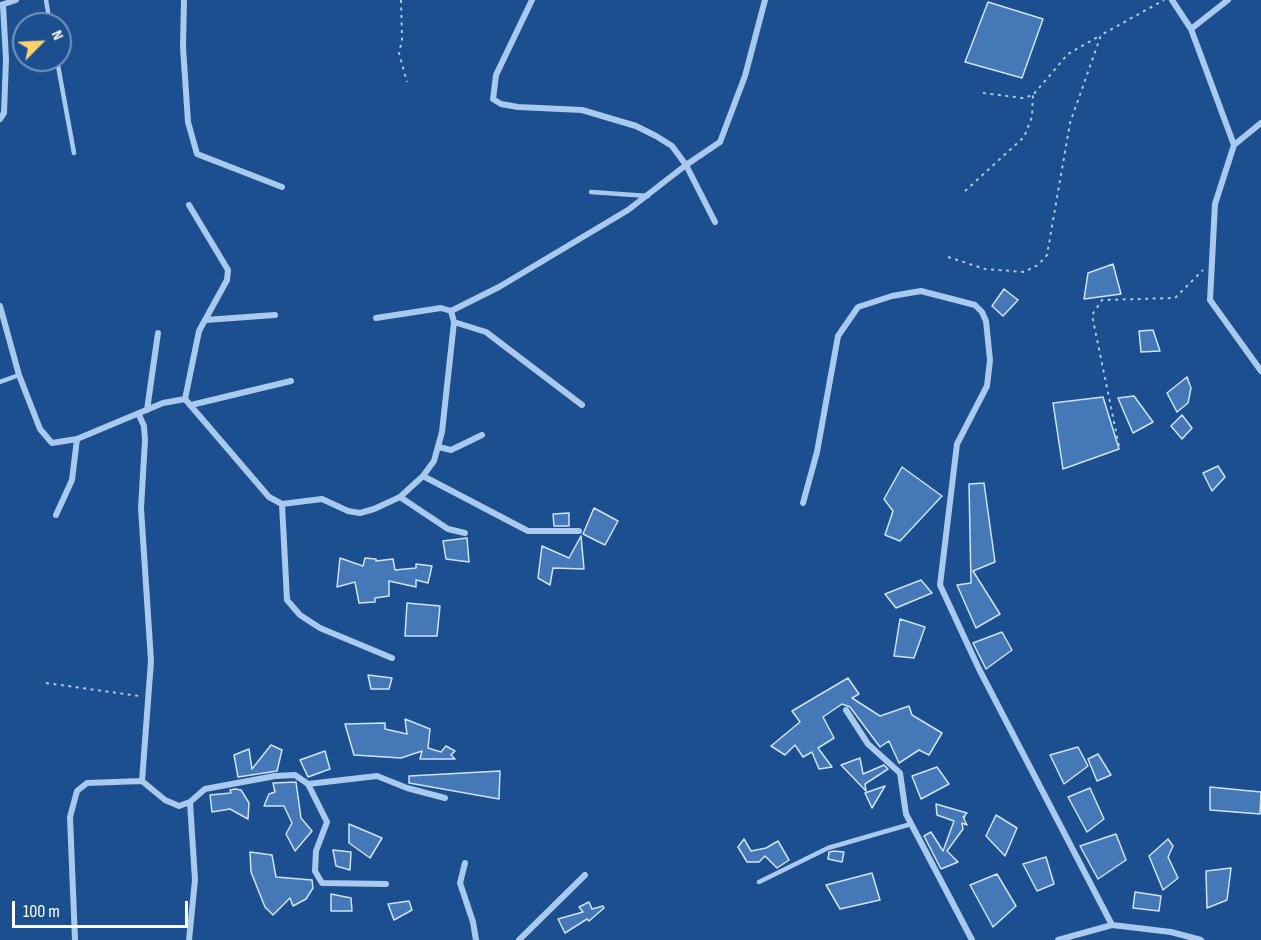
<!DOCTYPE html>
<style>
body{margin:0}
#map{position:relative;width:1261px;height:940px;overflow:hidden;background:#1b4f8f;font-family:"Sofia Sans Condensed",sans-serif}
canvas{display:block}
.north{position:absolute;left:12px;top:12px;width:60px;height:60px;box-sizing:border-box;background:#1b4f8f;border:2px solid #7695bc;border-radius:50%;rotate:66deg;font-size:16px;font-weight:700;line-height:24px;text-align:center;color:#fff}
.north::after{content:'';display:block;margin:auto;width:21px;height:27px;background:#ffd166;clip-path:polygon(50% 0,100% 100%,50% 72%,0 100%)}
.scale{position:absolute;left:12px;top:901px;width:176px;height:27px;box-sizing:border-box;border:3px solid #fff;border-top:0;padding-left:8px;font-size:18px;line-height:21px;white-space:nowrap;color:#fff;-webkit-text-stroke:4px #1b4f8f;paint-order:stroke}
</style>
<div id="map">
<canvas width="1261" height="940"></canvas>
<div class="north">N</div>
<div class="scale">100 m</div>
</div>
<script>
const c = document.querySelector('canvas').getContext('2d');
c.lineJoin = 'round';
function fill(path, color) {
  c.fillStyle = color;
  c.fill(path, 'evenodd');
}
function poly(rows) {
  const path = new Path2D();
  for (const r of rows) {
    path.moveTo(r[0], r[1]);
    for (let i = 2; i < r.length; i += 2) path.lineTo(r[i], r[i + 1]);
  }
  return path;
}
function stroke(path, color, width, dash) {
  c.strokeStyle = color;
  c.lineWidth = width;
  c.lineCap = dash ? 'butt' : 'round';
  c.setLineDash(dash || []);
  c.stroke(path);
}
const building = poly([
 [988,2,1043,19,1022,78,965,62,988,2],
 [1113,264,1121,294,1084,299,1088,273,1113,264],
 [1004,289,1018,300,1003,316,992,306,1004,289],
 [1153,330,1160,351,1141,352,1139,331,1153,330],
 [1187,377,1191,388,1188,403,1177,412,1167,393,1187,377],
 [1134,396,1153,422,1133,433,1118,398,1134,396],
 [1103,397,1119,449,1063,469,1053,403,1103,397],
 [1182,415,1192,428,1182,439,1171,426,1182,415],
 [1218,466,1225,477,1212,491,1203,473,1218,466],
 [902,467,942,496,900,541,885,535,893,511,884,499,902,467],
 [984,483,995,562,973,571,1000,614,976,628,957,585,971,583,969,484,984,483],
 [594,508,618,521,605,545,583,534,594,508],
 [569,513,569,526,554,526,553,514,569,513],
 [581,536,584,569,553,568,550,585,538,578,542,546,569,558,581,536],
 [467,538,469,562,446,559,443,541,467,538],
 [340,558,363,566,365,558,376,559,376,561,393,559,395,570,416,568,416,564,432,566,428,583,416,580,416,587,389,581,389,596,375,598,375,602,359,603,355,582,337,587,340,558],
 [921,580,932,593,896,608,885,594,921,580],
 [407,603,440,606,437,636,405,636,407,603],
 [900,619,925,627,914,658,894,656,900,619],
 [1002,632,1012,650,986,669,973,643,1002,632],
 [368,675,392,678,389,689,371,689,368,675],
 [848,678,859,694,852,698,880,716,909,706,912,715,942,733,929,755,919,750,899,763,889,741,880,747,850,707,842,704,823,717,834,738,818,748,832,767,819,769,812,752,803,757,795,745,785,755,771,746,800,722,792,711,848,678],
 [405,719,430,729,428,748,441,752,446,746,455,751,451,755,455,759,420,759,422,751,401,758,354,755,345,724,385,723,385,729,407,734,405,719],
 [271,745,282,750,277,771,238,777,234,755,249,749,252,769,271,745],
 [1078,747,1088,766,1064,784,1050,755,1078,747],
 [325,751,330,769,308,777,300,760,325,751],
 [1098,754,1111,775,1097,781,1088,759,1098,754],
 [860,758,863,774,884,765,888,769,865,784,866,791,841,765,860,758],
 [937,767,949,784,921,799,912,776,937,767],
 [500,771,499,799,409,783,409,776,500,771],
 [296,782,301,818,312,831,295,851,286,834,292,823,284,806,264,806,269,794,275,792,273,783,296,782],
 [885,786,872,808,865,793,885,786],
 [1210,787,1261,792,1260,814,1210,810,1210,787],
 [1090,788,1104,819,1087,832,1068,797,1090,788],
 [235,789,241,790,249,803,248,819,230,809,212,812,210,795,231,793,230,790,235,789],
 [936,804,967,813,963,817,965,815,964,819,967,825,962,823,963,829,947,851,958,862,941,869,924,836,931,832,943,851,954,821,937,815,936,804],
 [996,815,1017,828,1005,856,986,836,996,815],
 [349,824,382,838,370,858,349,843,349,824],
 [1116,834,1126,860,1098,879,1080,846,1116,834],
 [744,839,751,851,766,848,778,841,789,860,777,868,765,856,759,862,747,862,738,847,744,839],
 [1168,839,1173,846,1168,857,1178,878,1163,890,1149,856,1168,839],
 [333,850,351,852,350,870,336,866,333,850],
 [834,851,844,852,842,862,828,859,829,852,834,851],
 [250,852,272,855,276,877,312,880,313,888,306,899,293,906,290,898,273,915,265,907,251,872,250,852],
 [1046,857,1054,884,1037,891,1023,864,1046,857],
 [1231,868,1227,900,1207,908,1206,871,1231,868],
 [872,873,880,900,840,909,826,885,872,873],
 [997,874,1016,906,993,927,970,885,997,874],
 [1135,892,1161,896,1159,911,1133,908,1135,892],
 [331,894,351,898,352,911,331,911,331,894],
 [409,901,412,910,394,920,388,904,409,901],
 [589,902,592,909,603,906,604,908,589,921,587,919,565,933,558,919,583,912,579,907,589,902]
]);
fill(building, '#4478b7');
stroke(building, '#cfe3fa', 1.5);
stroke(poly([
 [401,0,402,40,399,53,407,82],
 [983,93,1023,98,1033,95,1068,54,1101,35],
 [965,191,1024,137,1032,117,1033,95],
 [948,257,985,269,1024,272,1038,265,1047,255,1070,123,1101,35,1164,0],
 [1119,446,1092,315,1102,300,1175,298,1203,270],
 [46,683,139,696]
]), '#a9c9ee', 2, [3, 4.5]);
stroke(poly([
 [46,0,50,24],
 [57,60,74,153],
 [591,192,648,196],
 [0,382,19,375],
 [759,882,828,848,911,824]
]), '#a9c9ee', 4.5);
stroke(poly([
 [184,0,183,47,188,122,197,154,282,187],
 [532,0,496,75,493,99,501,104,518,107,582,110,636,126,656,136,672,146,686,165,715,222],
 [1172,0,1191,29,1234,145],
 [1,5,16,0],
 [1191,29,1228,0],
 [0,119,4,113,6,59,3,5],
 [1261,123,1234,145,1215,204,1210,300,1261,371],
 [0,306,19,375,40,429,52,443,77,439,163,403,185,399,199,331,227,280,228,270,189,205],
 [451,311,499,287,628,210,686,165,720,142,745,76,765,0],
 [205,320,275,315],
 [454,322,486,332,582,405],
 [185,399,269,497,282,504,322,499,348,511,360,513,374,509,400,497,423,476,434,461,442,432,454,322,451,311,441,308,376,318],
 [191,405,291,381],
 [147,410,158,333],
 [139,415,144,426,145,440,141,508,151,661,142,781],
 [439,447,451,450,482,435],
 [423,476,528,531,579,531],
 [400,497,448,529,465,533],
 [803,503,817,452,838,336,858,307,892,296,921,291,975,305,982,312,986,321,990,360,987,386,957,444,940,585,979,669,1112,925],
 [282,504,287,600,300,615,320,628,392,658],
 [56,515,72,480,77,439],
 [846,710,868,744,900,773,906,814,972,940],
 [308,784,327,822,316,851,315,871,322,883,386,884],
 [465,863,460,883,473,922,476,940],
 [75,940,70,817,77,791,87,783,142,781,165,800,179,806,190,802,205,789,275,776,295,775,308,784,377,776,407,788,445,798],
 [189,940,195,880,190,802],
 [519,940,585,875],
 [1058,940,1112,925,1171,932,1201,940]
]), '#a9c9ee', 6);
</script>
